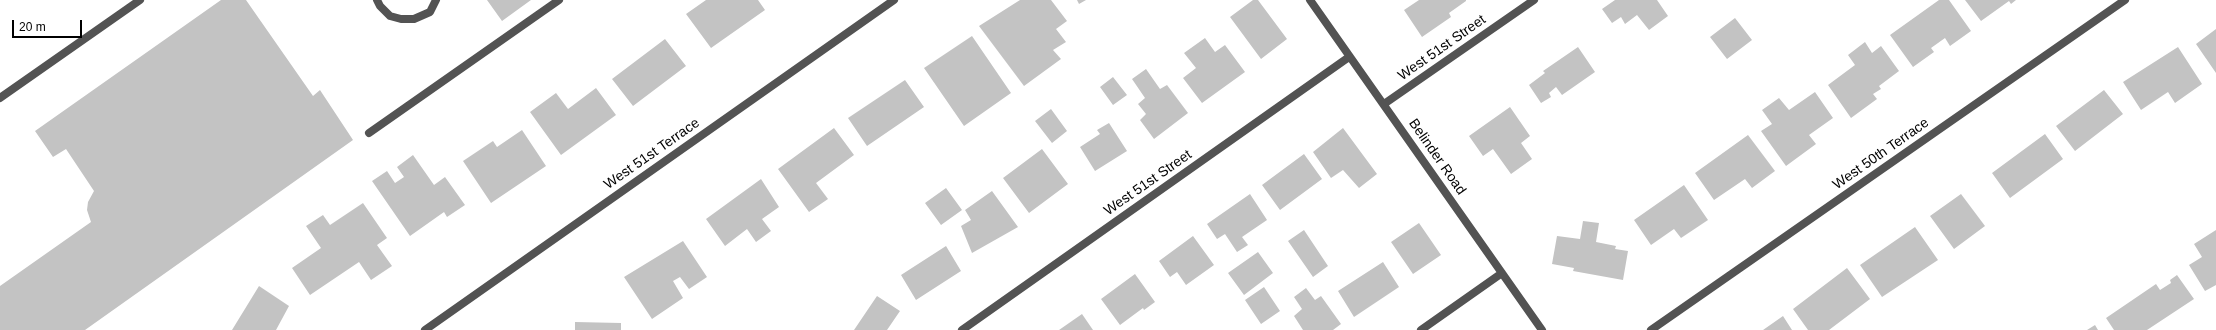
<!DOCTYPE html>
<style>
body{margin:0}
#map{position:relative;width:2216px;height:330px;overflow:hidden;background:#fff;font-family:Arial,sans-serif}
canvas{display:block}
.scale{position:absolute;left:12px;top:20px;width:70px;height:18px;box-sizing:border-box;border:2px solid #000;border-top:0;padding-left:5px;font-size:12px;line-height:14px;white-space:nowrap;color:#000;-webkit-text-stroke:3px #fff;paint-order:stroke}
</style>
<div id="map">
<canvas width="2216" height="330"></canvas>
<div class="scale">20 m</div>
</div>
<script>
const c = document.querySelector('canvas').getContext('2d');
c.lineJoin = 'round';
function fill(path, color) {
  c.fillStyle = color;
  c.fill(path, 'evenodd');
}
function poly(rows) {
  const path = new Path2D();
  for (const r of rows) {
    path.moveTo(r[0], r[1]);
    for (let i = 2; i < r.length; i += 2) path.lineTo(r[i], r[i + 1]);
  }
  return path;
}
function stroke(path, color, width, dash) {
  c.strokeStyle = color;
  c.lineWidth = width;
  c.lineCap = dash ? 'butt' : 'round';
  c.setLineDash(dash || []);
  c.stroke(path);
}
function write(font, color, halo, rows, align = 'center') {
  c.font = font + ' Arial,sans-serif';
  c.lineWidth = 3;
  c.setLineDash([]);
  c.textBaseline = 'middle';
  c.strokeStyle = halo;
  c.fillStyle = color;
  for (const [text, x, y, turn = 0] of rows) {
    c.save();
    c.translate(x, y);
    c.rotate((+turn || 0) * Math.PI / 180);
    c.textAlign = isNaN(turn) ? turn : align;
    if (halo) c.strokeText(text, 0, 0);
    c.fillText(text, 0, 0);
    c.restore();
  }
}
fill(poly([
 [221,0,246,0,313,96,320,90,353,140,85,330,0,330,0,286,91,222,87,210,88,202,94,191,66,149,53,157,35,131],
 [487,0,531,0,502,21],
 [706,0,758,0,765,10,711,48,686,14],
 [1020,0,1051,0,1067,21,1056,29,1066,42,1053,50,1061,59,1024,86,979,26],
 [1077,0,1086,0,1079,4],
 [1253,0,1258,0,1287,39,1261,59,1230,17],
 [1419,0,1466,0,1466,1,1449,13,1451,17,1422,37,1404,10],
 [1615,0,1657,0,1668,16,1649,30,1637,15,1625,24,1621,17,1612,23,1602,9],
 [1939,0,1949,0,1971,31,1950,46,1945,38,1931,48,1934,52,1913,67,1890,35],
 [1965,0,2016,0,2011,4,2009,1,1981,21],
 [1735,18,1752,40,1727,59,1710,37],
 [2216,29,2216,73,2196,44],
 [972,36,1011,93,964,126,924,68],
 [1205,38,1215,52,1225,45,1245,72,1202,103,1183,78,1196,68,1184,53],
 [665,39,686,66,633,106,612,79],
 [1865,42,1872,53,1881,46,1899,71,1879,86,1881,89,1873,94,1877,99,1851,118,1828,85,1855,65,1848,55],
 [1578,47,1595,72,1562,95,1556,87,1549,93,1551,97,1541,103,1529,85,1545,73,1543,71],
 [2178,47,2202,84,2175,103,2168,92,2141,110,2123,82],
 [1146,69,1160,89,1167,85,1188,113,1154,139,1140,120,1146,114,1138,104,1145,98,1132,79],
 [1113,77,1127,95,1113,105,1100,87],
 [905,80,924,107,867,146,848,118],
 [596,88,616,115,561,155,530,112,556,93,568,109],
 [2104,90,2123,114,2075,151,2056,126],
 [1815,92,1833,118,1809,135,1816,144,1786,166,1761,131,1772,124,1762,110,1779,98,1789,110],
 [1510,107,1530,136,1521,143,1532,159,1511,174,1493,149,1483,156,1469,136],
 [1051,109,1067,131,1052,143,1035,121],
 [1109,123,1127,151,1095,171,1080,147,1100,134,1097,130],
 [834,128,854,155,816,183,828,199,809,212,778,169],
 [1343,128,1377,174,1359,188,1343,170,1331,178,1313,152],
 [522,130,546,166,491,203,463,161,493,141,497,147],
 [2045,134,2063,159,2010,198,1992,173],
 [1748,135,1775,171,1752,188,1745,179,1714,200,1695,173],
 [1042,149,1068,184,1029,213,1003,178],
 [1304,154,1322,179,1280,210,1262,185],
 [413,155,434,185,445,177,465,205,447,217,444,212,410,236,372,181,387,171,395,183,404,177,397,167],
 [761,179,779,207,762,219,771,231,756,242,747,229,725,246,706,219],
 [1684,185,1708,220,1681,238,1674,229,1651,245,1634,220],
 [946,188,962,210,941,225,925,203],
 [992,191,1018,227,972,253,961,226,971,220,965,210],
 [1250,194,1267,220,1242,237,1248,245,1237,252,1225,234,1217,239,1207,224],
 [1961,194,1985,226,1954,249,1930,216],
 [363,203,387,238,377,245,392,266,371,280,359,262,310,295,292,268,321,248,306,226,323,215,330,225],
 [1583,221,1599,223,1596,242,1616,246,1615,249,1628,251,1623,280,1573,271,1574,268,1552,264,1557,236,1580,239],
 [1419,223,1441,255,1413,274,1391,242],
 [1915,227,1938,260,1882,297,1860,265],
 [1304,230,1328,266,1313,277,1288,241],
 [2216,230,2216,285,2205,291,2189,265,2202,257,2194,244],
 [1193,236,1214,265,1186,285,1177,272,1170,277,1159,261],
 [683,241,707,277,689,289,680,277,673,281,683,298,652,319,624,277],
 [946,246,961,271,916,300,901,275],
 [1258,252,1273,273,1244,295,1228,273],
 [1383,262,1399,287,1354,317,1338,291],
 [1847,268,1870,299,1829,330,1808,330,1793,309],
 [1135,274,1155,302,1144,310,1143,308,1120,325,1101,299],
 [2177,275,2194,299,2147,330,2114,330,2106,318,2156,284,2160,290,2171,283,2170,280],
 [259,286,289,306,276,330,232,330],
 [1264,287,1280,311,1261,324,1245,300],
 [1306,288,1315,300,1321,296,1341,324,1333,330,1303,330,1294,316,1302,309,1294,297],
 [877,296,900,311,887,330,854,330],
 [1082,314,1093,330,1059,330],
 [1783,316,1792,330,1763,330],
 [575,322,621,323,621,330,575,330],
 [2095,325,2098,330,2087,330]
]), '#c3c3c3');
stroke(poly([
 [377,0,380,6,390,16,401,19,414,19,430,12,436,0],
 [0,98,140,0],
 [369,133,559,0]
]), '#535353', 8);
stroke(poly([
 [1310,0,1542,330],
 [1384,104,1534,0],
 [425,330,894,0],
 [962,330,1349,57],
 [1421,330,1502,273],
 [1651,330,2125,0]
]), '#535353', 8);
write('14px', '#000', '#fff', [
 ["West 51st Street",1442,48,-35],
 ["West 51st Terrace",652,154,-35],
 ["West 50th Terrace",1881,154,-35],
 ["Belinder Road",1437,157,55],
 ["West 51st Street",1148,183,-35]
]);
</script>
